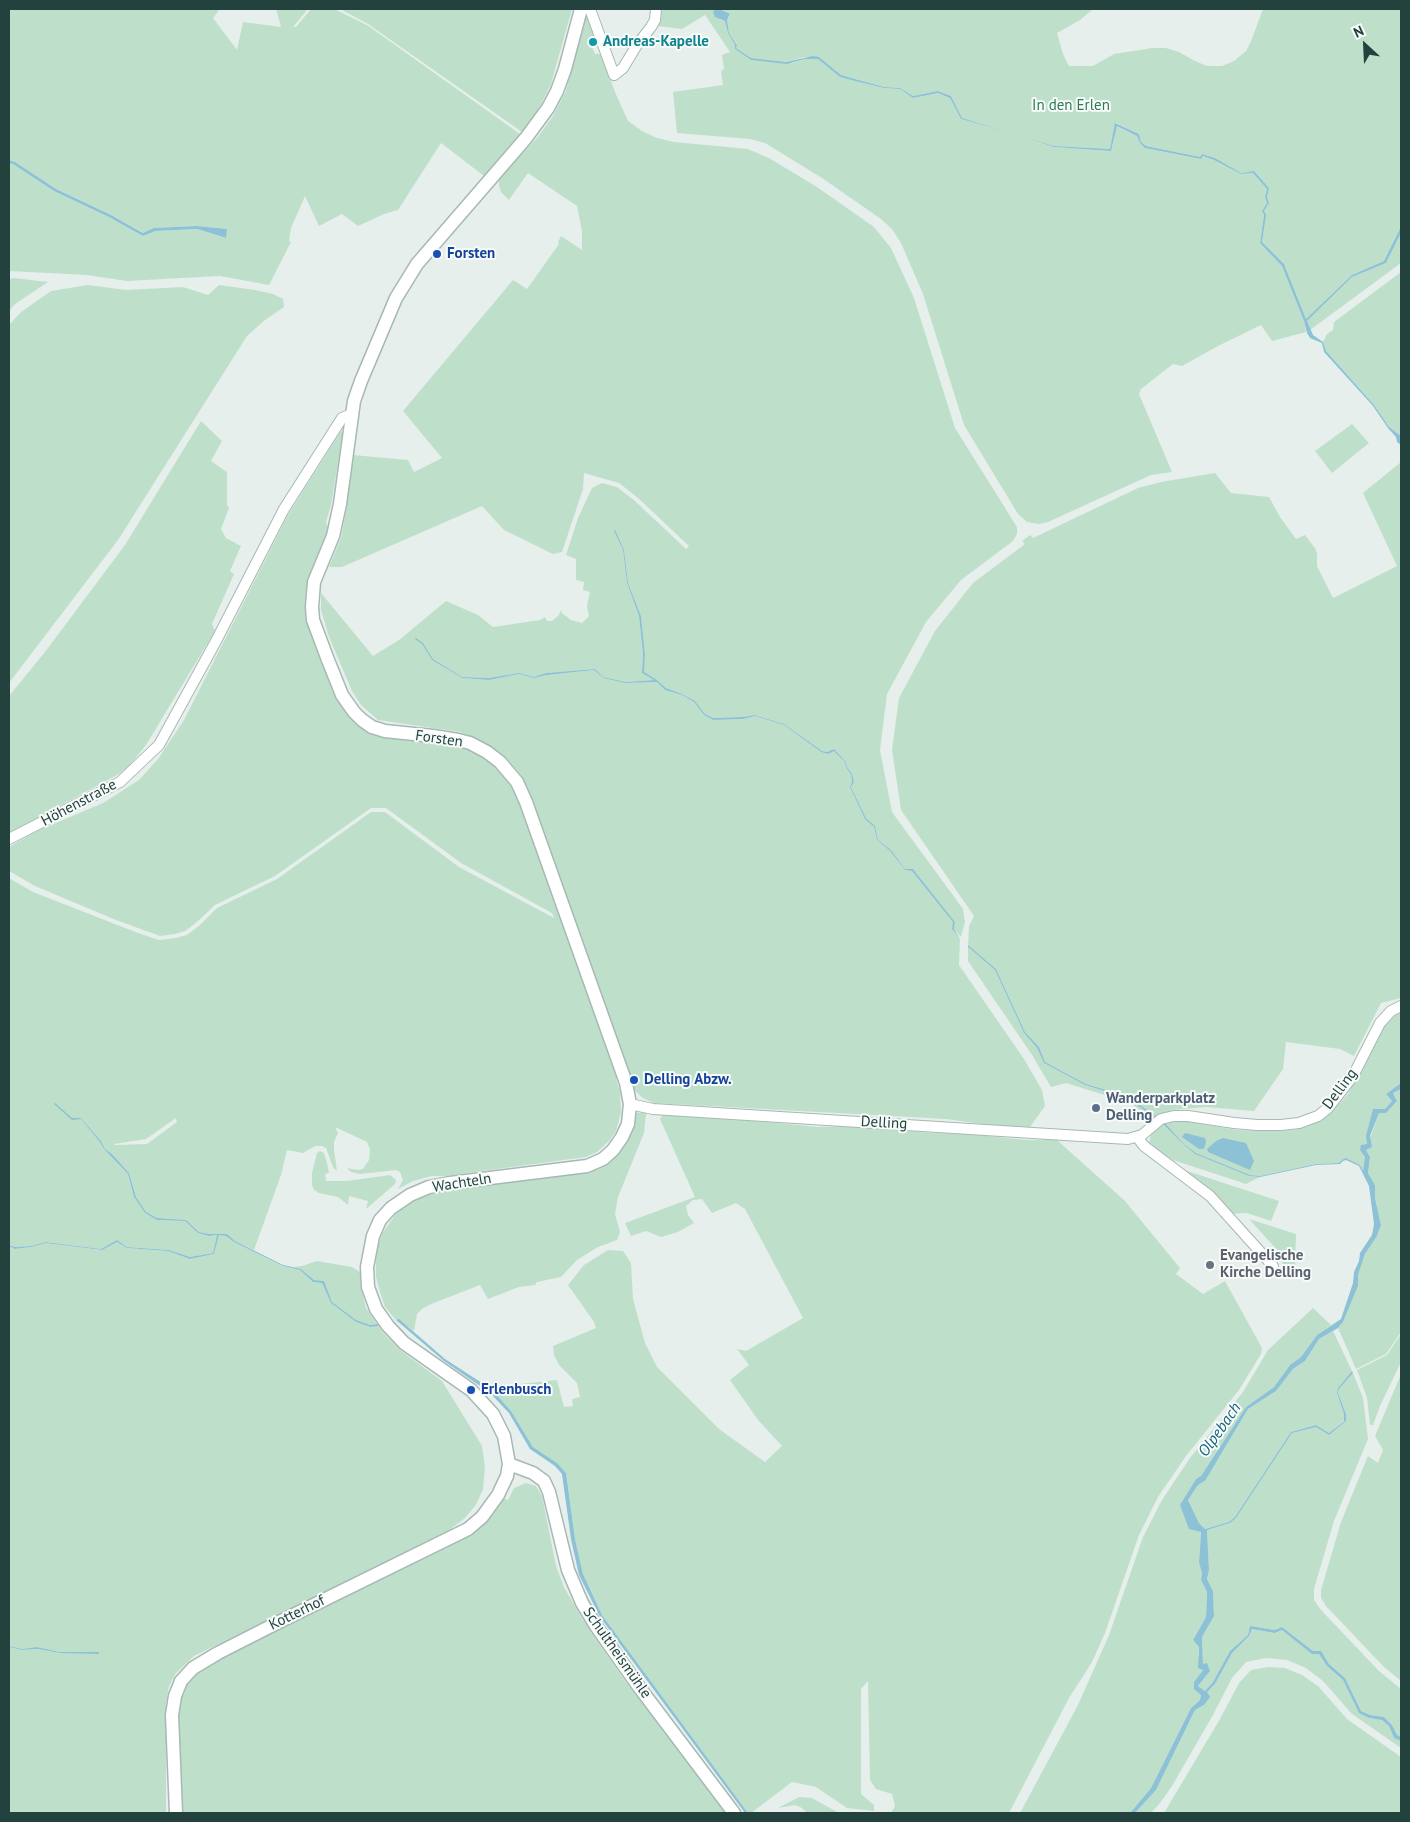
<!DOCTYPE html>
<meta charset="utf-8">
<style>
body{margin:0}
#map{position:relative;width:1410px;height:1822px;overflow:hidden;background:#e6efec;font-family:"PT Sans",sans-serif}
canvas{display:block}
.frame{position:absolute;inset:0;border:10px solid #23423e;pointer-events:none}
.north{position:absolute;left:1340px;top:20px;width:50px;height:50px;-webkit-text-stroke:4px #f7fbf9;paint-order:stroke;rotate:335deg;font-size:14px;font-weight:700;line-height:20px;text-align:center;color:#23423e}
.north::after{content:'';display:block;margin:auto;width:18px;height:22px;background:#23423e;clip-path:polygon(50% 0,100% 100%,50% 72%,0 100%)}
</style>
<div id="map">
<canvas width="1410" height="1822"></canvas>
<div class="frame"></div>
<div class="north">N</div>
</div>
<script>
const c = document.querySelector('canvas').getContext('2d');
c.lineJoin = 'round';
function fill(path, color) {
  c.fillStyle = color;
  c.fill(path, 'evenodd');
}
function poly(rows) {
  const path = new Path2D();
  for (const r of rows) {
    path.moveTo(r[0], r[1]);
    for (let i = 2; i < r.length; i += 2) path.lineTo(r[i], r[i + 1]);
  }
  return path;
}
function stroke(path, color, width, dash) {
  c.strokeStyle = color;
  c.lineWidth = width;
  c.lineCap = dash ? 'butt' : 'round';
  c.setLineDash(dash || []);
  c.stroke(path);
}
function write(font, color, halo, rows, align = 'center') {
  c.font = font + ' "PT Sans",sans-serif';
  c.lineWidth = 4;
  c.setLineDash([]);
  c.textBaseline = 'middle';
  c.strokeStyle = halo;
  c.fillStyle = color;
  for (const [text, x, y, turn = 0] of rows) {
    c.save();
    c.translate(x, y);
    c.rotate((+turn || 0) * Math.PI / 180);
    c.textAlign = isNaN(turn) ? turn : align;
    if (halo) c.strokeText(text, 0, 0);
    c.fillText(text, 0, 0);
    c.restore();
  }
}
fill(poly([
 [9,9,220,9,213,18,237,50,243,22,281,27,276,9,308,9,293,27,296,27,311,9,334,9,367,25,520,134,484,176,441,143,398,210,384,214,358,226,342,214,319,226,305,196,291,228,289,241,291,242,269,285,220,276,127,281,87,275,9,271,9,163,13,164,54,191,109,217,143,236,154,231,197,229,225,238,227,229,197,226,154,228,144,233,111,215,56,189,15,162,9,160],
 [340,9,572,9,551,84,537,112,522,132,368,24],
 [659,9,715,9,713,12,721,20,725,21,728,33,735,45,735,49,751,60,793,63,805,59,818,59,840,77,855,81,884,88,900,89,913,98,938,93,950,98,961,119,1015,134,1054,147,1111,151,1117,126,1137,136,1140,143,1145,148,1201,159,1203,156,1214,160,1241,174,1253,173,1267,189,1265,197,1267,203,1262,211,1264,215,1260,243,1282,266,1304,321,1306,332,1272,341,1261,325,1220,345,1182,366,1173,364,1141,389,1139,394,1172,472,1151,475,1048,522,1039,524,1027,522,1018,514,964,425,923,294,901,243,892,229,881,219,822,178,765,143,750,139,677,133,673,92,723,85,721,72,724,68,722,55,730,52,705,15,682,29,657,26],
 [719,9,1093,9,1080,20,1057,33,1063,54,1069,66,1093,66,1114,54,1152,48,1166,48,1179,52,1195,61,1207,66,1222,66,1234,61,1246,51,1251,41,1263,9,1401,9,1401,229,1384,261,1352,275,1306,319,1284,264,1262,242,1264,229,1264,211,1269,203,1267,197,1269,188,1254,171,1241,173,1215,158,1202,154,1200,157,1146,146,1141,142,1139,134,1116,123,1110,149,1054,146,962,118,951,96,938,91,913,96,900,88,884,87,855,79,841,75,819,57,804,57,786,62,751,58,736,48,737,44,729,33,727,20,730,15],
 [586,10,596,35,593,36,594,40,590,42,595,54,601,54,615,92,628,121,642,131,657,138,674,142,748,149,769,158,817,187,874,227,891,248,914,298,955,428,1017,527,1017,534,1013,541,961,580,926,622,887,694,880,750,892,812,963,909,965,922,961,937,954,929,955,922,913,869,905,869,891,850,878,840,875,826,866,818,851,787,854,782,852,774,847,767,846,762,834,749,827,752,822,751,784,724,756,715,743,717,713,718,705,714,695,701,682,694,666,688,657,680,643,672,645,654,641,616,628,583,624,550,614,531,623,550,627,583,639,616,643,654,642,673,655,680,626,682,603,677,595,669,546,673,534,677,519,673,489,678,462,677,433,659,423,643,422,644,432,660,462,678,489,680,519,674,534,678,547,675,594,670,603,678,625,683,657,682,665,690,682,695,694,702,704,715,713,720,743,719,755,716,784,725,821,752,828,754,834,750,845,762,846,767,851,775,852,782,850,787,865,818,874,827,877,840,890,851,905,870,912,871,954,922,952,929,960,939,959,965,1024,1059,1042,1090,1045,1106,1030,1127,990,1125,946,1119,654,1103,643,1098,635,1091,530,794,521,775,502,754,482,742,460,732,378,720,361,705,352,691,329,637,321,610,321,593,373,656,399,640,446,601,478,615,493,627,540,620,545,617,547,621,552,621,559,615,561,610,562,613,571,620,582,623,589,616,587,606,590,592,583,590,584,582,576,580,576,559,566,555,578,518,592,488,602,483,617,487,635,501,686,549,689,546,638,498,619,483,584,473,583,489,562,552,553,554,504,530,482,506,342,567,329,567,341,538,347,505,353,455,408,460,414,472,442,458,403,411,513,280,527,289,559,244,558,242,561,236,582,250,582,231,577,206,528,173,509,200,501,192,499,186,499,179,537,138,553,116,566,91],
 [1401,233,1401,263,1310,330,1307,321,1352,277,1386,263],
 [1401,272,1401,436,1389,427,1374,405,1326,351,1323,342,1327,334,1333,330,1334,322],
 [14,278,48,282,15,304,9,311,9,279],
 [88,285,126,290,183,287,208,295,219,285,255,290,273,294,283,299,284,307,265,320,247,336,118,540,9,683,9,325,21,312,51,291],
 [201,421,222,441,211,461,227,472,227,505,229,508,221,529,226,538,241,546,230,571,234,574,212,624,215,631,146,745,130,765,119,774,52,810,9,837,9,696,45,652,125,545],
 [1352,424,1369,443,1332,473,1315,451],
 [341,431,343,433,331,505,326,522,330,532,308,608,361,724,457,743,489,757,514,784,620,1078,616,1079,620,1092,621,1112,616,1131,609,1141,597,1152,586,1157,445,1176,432,1176,413,1181,398,1189,403,1180,400,1172,396,1170,360,1174,351,1172,347,1168,358,1170,363,1169,369,1160,370,1149,367,1142,335,1127,338,1133,334,1142,334,1150,337,1171,333,1167,326,1148,322,1146,315,1146,303,1153,287,1150,281,1175,254,1250,235,1241,227,1234,209,1234,199,1232,186,1220,157,1218,146,1212,136,1197,129,1173,112,1154,105,1149,101,1141,81,1118,72,1119,81,1119,99,1141,104,1149,128,1174,134,1197,145,1213,157,1220,185,1221,198,1233,209,1236,217,1235,213,1253,190,1257,169,1250,127,1247,117,1240,101,1249,45,1242,31,1246,15,1247,9,1245,9,878,33,892,138,933,159,940,176,938,187,935,200,925,217,908,277,879,371,812,385,812,459,867,554,918,552,913,461,863,386,808,371,808,275,876,215,905,197,922,185,931,175,934,160,936,116,920,35,886,9,871,9,847,37,831,103,803,139,780,158,759,184,720,288,515],
 [176,1118,177,1122,147,1144,115,1145,114,1144,146,1139],
 [1401,462,1401,998,1381,1003,1354,1056,1340,1049,1286,1042,1283,1069,1254,1111,1206,1107,1172,1110,1158,1116,1156,1116,1127,1096,1086,1084,1045,1062,1039,1047,1025,1032,996,969,968,945,969,926,974,916,901,810,892,750,899,698,935,631,973,583,1025,544,1022,541,1030,535,1033,538,1138,488,1161,482,1215,473,1231,493,1269,497,1280,517,1296,539,1305,535,1315,548,1317,553,1317,566,1333,598,1397,566,1363,493],
 [968,947,995,970,1024,1033,1037,1048,1044,1063,1085,1085,1127,1098,1154,1117,1150,1117,1130,1103,1066,1083,1051,1087,1032,1055,968,961],
 [1401,1012,1401,1083,1386,1094,1392,1101,1385,1109,1373,1110,1363,1172,1360,1165,1346,1158,1339,1163,1316,1164,1260,1176,1250,1175,1196,1153,1184,1144,1165,1123,1178,1120,1237,1130,1265,1131,1295,1130,1316,1123,1332,1112,1348,1094,1385,1025,1393,1016],
 [1401,1089,1401,1332,1386,1354,1356,1369,1338,1328,1343,1322,1358,1286,1358,1275,1365,1254,1377,1236,1381,1225,1375,1198,1375,1185,1368,1173,1370,1157,1366,1150,1379,1113,1386,1113,1397,1101,1393,1093],
 [642,1112,646,1113,644,1133,618,1197,615,1214,620,1232,617,1240,598,1247,577,1260,561,1277,537,1282,535,1285,519,1287,488,1299,480,1285,431,1304,422,1309,417,1314,414,1331,399,1320,396,1320,385,1307,380,1292,376,1276,376,1253,382,1234,395,1215,406,1205,419,1198,435,1192,564,1175,589,1169,636,1113],
 [665,1112,818,1127,852,1126,931,1133,969,1134,1026,1140,1057,1140,1125,1201,1180,1268,1176,1274,1203,1294,1225,1281,1262,1348,1261,1354,1239,1390,1186,1456,1158,1497,1139,1535,1105,1633,1092,1662,1069,1698,1009,1813,891,1813,895,1806,892,1794,876,1789,870,1780,868,1681,861,1689,861,1794,874,1805,874,1811,847,1808,816,1787,792,1782,751,1813,748,1813,602,1615,583,1574,575,1539,566,1473,557,1463,533,1447,511,1411,494,1392,498,1386,502,1384,511,1385,557,1380,564,1407,573,1406,572,1399,580,1397,577,1383,559,1365,554,1355,553,1346,596,1328,594,1322,568,1285,584,1265,608,1250,623,1251,631,1263,633,1299,645,1343,657,1367,719,1429,765,1462,782,1446,758,1420,730,1380,749,1365,737,1349,746,1351,803,1318,745,1209,736,1203,712,1213,702,1199,693,1200,686,1206,688,1215,694,1223,678,1232,661,1237,646,1231,631,1236,625,1223,695,1197,660,1119],
 [1163,1124,1184,1145,1195,1154,1249,1176,1260,1177,1246,1184,1173,1160,1157,1152,1150,1146,1149,1142,1152,1132,1156,1127],
 [320,1151,324,1153,327,1163,329,1173,325,1174,326,1181,347,1181,390,1175,396,1180,395,1184,366,1209,368,1201,349,1196,348,1205,338,1197,319,1193,314,1190,312,1185,312,1173,317,1153],
 [1181,1169,1279,1201,1271,1221,1247,1213,1230,1214],
 [1249,1219,1296,1234,1295,1267,1285,1270,1278,1251],
 [219,1235,226,1236,234,1242,283,1266,300,1270,313,1282,322,1283,331,1303,356,1322,370,1327,379,1326,383,1333,400,1350,442,1381,482,1446,485,1467,483,1490,475,1506,465,1518,444,1534,194,1656,176,1673,169,1686,166,1704,166,1813,9,1813,9,1647,22,1650,38,1649,60,1653,99,1653,60,1652,37,1647,22,1649,9,1646,9,1246,15,1249,31,1247,45,1243,101,1250,117,1242,127,1248,168,1251,190,1259,214,1254],
 [317,1261,352,1267,360,1272,360,1283,366,1308,377,1324,370,1325,356,1320,332,1302,324,1281,314,1280,301,1269,293,1267,302,1266],
 [1313,1308,1331,1325,1317,1335,1301,1357,1290,1365,1274,1387,1246,1407,1201,1476,1196,1479,1181,1505,1201,1531,1199,1563,1202,1573,1201,1580,1207,1592,1206,1617,1193,1640,1199,1647,1198,1655,1203,1670,1194,1682,1201,1695,1200,1700,1191,1708,1151,1788,1130,1813,1020,1813,1078,1705,1109,1635,1143,1537,1162,1500,1190,1458,1243,1392,1268,1350],
 [1333,1331,1352,1371,1338,1388,1337,1393,1344,1414,1344,1420,1329,1433,1316,1425,1291,1432,1235,1517,1229,1522,1205,1529,1199,1523,1188,1500,1198,1485,1205,1481,1248,1409,1276,1391,1293,1369,1305,1361,1319,1339],
 [1401,1334,1401,1362,1380,1406,1373,1425,1370,1425,1367,1398,1357,1370,1387,1355],
 [1353,1373,1363,1398,1368,1439,1334,1521,1314,1589,1314,1600,1321,1610,1379,1671,1401,1689,1401,1737,1397,1735,1392,1725,1384,1717,1370,1715,1361,1711,1345,1678,1329,1664,1321,1652,1313,1651,1282,1627,1275,1630,1250,1626,1248,1635,1230,1651,1213,1682,1205,1691,1198,1686,1210,1671,1203,1664,1202,1637,1214,1615,1213,1591,1207,1579,1209,1570,1207,1530,1230,1523,1236,1518,1292,1433,1316,1427,1329,1435,1346,1421,1346,1414,1338,1393,1339,1389],
 [1401,1374,1401,1681,1383,1666,1326,1606,1321,1598,1321,1590,1341,1522,1368,1456,1378,1463,1383,1450,1375,1436],
 [526,1483,536,1486,542,1496,556,1566,564,1587,581,1617,625,1681,727,1813,178,1813,177,1696,194,1669,446,1543,501,1497,508,1500,514,1488],
 [1252,1629,1275,1633,1282,1630,1312,1653,1319,1654,1327,1666,1343,1680,1359,1713,1369,1718,1382,1720,1389,1726,1394,1738,1401,1741,1401,1748,1352,1714,1323,1681,1306,1668,1287,1660,1266,1658,1246,1662,1232,1678,1213,1715,1172,1786,1160,1803,1151,1813,1135,1813,1156,1790,1195,1710,1204,1705,1207,1692,1215,1684,1232,1653,1249,1636],
 [1268,1667,1285,1668,1302,1675,1318,1686,1347,1719,1401,1757,1401,1813,1164,1813,1220,1719,1239,1683,1251,1670],
 [799,1797,812,1798,839,1813,807,1813,802,1808,795,1805,778,1808]
]), '#bee0cb');
fill(poly([
 [715,9,719,9,730,14,727,20,729,33,737,45,736,48,751,58,786,62,813,56,819,57,841,75,855,79,884,87,900,88,913,96,938,91,951,96,962,118,1054,146,1110,149,1115,123,1139,134,1141,142,1146,146,1200,157,1202,154,1215,158,1241,173,1254,171,1269,188,1267,197,1269,203,1264,211,1266,215,1262,242,1284,264,1306,319,1352,275,1384,261,1401,227,1401,233,1386,263,1352,277,1307,321,1313,335,1323,342,1326,351,1374,405,1389,427,1401,436,1401,445,1397,442,1396,437,1388,428,1373,406,1324,352,1322,343,1310,338,1307,333,1304,321,1282,266,1260,243,1264,215,1262,211,1267,203,1265,197,1267,189,1253,173,1241,174,1214,160,1203,156,1201,159,1145,148,1140,143,1137,136,1117,126,1111,151,1054,147,1015,134,961,119,950,98,938,93,913,98,900,89,884,88,855,81,840,77,818,59,805,59,787,64,751,60,735,49,735,45,728,33,725,21,715,17,713,12],
 [9,160,15,162,56,189,111,215,143,233,154,228,197,226,227,229,226,238,197,229,155,231,143,236,109,217,54,191,13,164,9,163],
 [615,530,624,550,628,583,641,616,645,654,644,672,657,680,666,688,682,694,695,701,705,714,713,718,743,717,755,715,784,724,822,751,827,752,834,749,846,762,847,767,852,774,854,782,851,787,866,818,875,826,878,840,891,850,905,869,913,869,955,922,954,929,960,939,952,929,953,922,912,871,905,870,890,851,877,840,874,827,865,819,850,787,852,782,851,775,846,767,845,762,834,751,828,754,821,752,784,725,755,716,743,719,713,720,704,715,694,702,682,695,665,690,657,682,625,683,603,678,594,670,547,675,534,678,519,674,489,680,462,678,432,660,422,644,415,639,416,638,423,643,433,659,462,677,489,678,519,673,534,677,546,673,595,669,603,677,626,682,654,680,642,673,643,654,639,616,627,583,623,550,614,531],
 [968,945,996,969,1025,1032,1039,1047,1045,1062,1086,1084,1127,1096,1156,1116,1154,1117,1127,1098,1085,1085,1044,1063,1037,1048,1024,1033,995,970,968,947],
 [1401,1083,1401,1089,1393,1093,1397,1101,1386,1113,1379,1113,1370,1136,1372,1147,1366,1150,1370,1157,1368,1173,1375,1185,1375,1198,1381,1225,1377,1236,1365,1254,1358,1275,1358,1286,1343,1322,1338,1328,1319,1339,1305,1361,1293,1369,1276,1391,1248,1409,1205,1481,1198,1485,1188,1500,1199,1523,1205,1529,1229,1522,1235,1517,1291,1432,1316,1425,1329,1433,1344,1421,1344,1414,1337,1393,1338,1388,1352,1371,1353,1373,1339,1389,1338,1393,1346,1414,1346,1421,1329,1435,1316,1427,1292,1433,1236,1518,1230,1523,1207,1530,1209,1570,1207,1579,1213,1591,1214,1616,1202,1637,1203,1664,1207,1663,1210,1671,1198,1686,1205,1691,1213,1682,1230,1651,1248,1635,1250,1626,1275,1630,1282,1627,1313,1651,1321,1651,1329,1664,1345,1678,1361,1711,1370,1715,1384,1717,1392,1725,1397,1735,1401,1737,1401,1741,1394,1738,1389,1726,1382,1720,1369,1718,1359,1713,1343,1680,1327,1666,1319,1654,1312,1654,1282,1630,1275,1633,1252,1629,1249,1636,1232,1653,1215,1684,1207,1692,1210,1697,1204,1705,1195,1710,1156,1790,1135,1813,1130,1813,1151,1788,1191,1708,1200,1700,1201,1695,1194,1689,1194,1682,1203,1670,1198,1668,1199,1647,1193,1640,1206,1617,1207,1592,1201,1580,1202,1573,1199,1563,1201,1532,1189,1529,1180,1505,1196,1479,1201,1476,1246,1407,1274,1387,1290,1365,1301,1357,1317,1335,1341,1319,1353,1283,1354,1272,1359,1261,1360,1253,1372,1235,1374,1224,1369,1186,1359,1166,1346,1160,1343,1161,1340,1164,1316,1165,1260,1177,1249,1176,1195,1154,1184,1145,1163,1124,1165,1123,1184,1144,1196,1153,1250,1175,1260,1176,1316,1164,1339,1163,1342,1160,1346,1158,1360,1165,1363,1171,1365,1157,1360,1150,1361,1145,1367,1144,1366,1136,1373,1109,1385,1109,1392,1101,1386,1094],
 [55,1103,72,1118,81,1118,101,1141,105,1149,112,1154,129,1173,136,1197,146,1212,157,1218,186,1220,199,1232,209,1234,227,1234,235,1241,283,1265,301,1269,314,1280,324,1281,332,1302,356,1320,370,1325,377,1324,379,1326,370,1327,356,1322,331,1303,322,1283,313,1282,300,1270,283,1266,234,1242,226,1236,219,1235,214,1254,190,1259,168,1251,127,1248,117,1242,102,1250,45,1243,31,1247,15,1249,9,1246,9,1245,15,1247,31,1246,45,1242,101,1249,117,1240,127,1247,169,1250,190,1257,213,1253,217,1235,209,1236,198,1233,185,1221,157,1220,145,1213,134,1197,128,1174,104,1149,99,1141,81,1119,72,1120,54,1104],
 [1185,1133,1205,1138,1206,1142,1204,1149,1199,1149,1182,1137],
 [1223,1138,1246,1143,1254,1161,1250,1170,1208,1152,1207,1149,1216,1141],
 [399,1319,445,1359,485,1385,483,1388,444,1361,396,1320],
 [494,1392,511,1411,533,1447,557,1463,566,1473,575,1539,583,1574,602,1615,748,1813,745,1813,600,1617,579,1575,571,1539,562,1474,555,1466,530,1449,509,1413,492,1395],
 [9,1646,22,1649,37,1647,60,1652,99,1652,99,1654,60,1653,38,1649,22,1650,9,1647]
]), '#8dc1d5');
const minor = poly([
 [590,9,614,75,623,68,637,45,651,27,655,20,656,9],
 [9,839,120,782,159,745,215,643,284,509,342,418,352,414],
 [630,1104,653,1109,1128,1139,1142,1135,1161,1119,1174,1116,1188,1116,1234,1123,1257,1125,1281,1125,1299,1123,1318,1116,1328,1108,1353,1076,1380,1023,1391,1011,1401,1006],
 [1137,1137,1144,1146,1210,1196,1273,1266]
]);
const tertiary = poly([
 [509,1464,533,1473,544,1481,549,1492,568,1570,582,1603,596,1626,639,1687,734,1813],
 [176,1813,172,1715,175,1696,181,1681,193,1668,218,1653,277,1623,468,1529,482,1517,498,1495,507,1476,509,1464,504,1436,493,1414,471,1390,404,1343,388,1326,376,1309,368,1287,367,1267,373,1236,380,1220,391,1208,410,1195,429,1187,450,1183,587,1166,603,1159,613,1150,622,1137,628,1124,630,1104,626,1083,526,802,517,782,500,762,487,752,470,743,458,740,433,736,385,731,372,727,362,720,354,712,342,695,328,660,313,620,312,607,314,582,333,536,340,504,354,401,361,381,396,298,417,264,526,138,548,108,557,91,565,69,581,9]
]);
stroke(minor, '#a8b8b4', 12);
stroke(tertiary, '#a8b8b4', 15);
stroke(minor, '#fff', 10);
stroke(tertiary, '#fff', 12);
for (const [x, y, r, color] of [
 [593,42,5,"#0f9aa8"],
 [437,254,5,"#1a4fb4"],
 [634,1080,5,"#1a4fb4"],
 [1096,1108,5,"#5c6f8a"],
 [1210,1265,5,"#6b7280"],
 [471,1390,5,"#1a4fb4"]
]) {
  const dot = new Path2D();
  dot.arc(x, y, r, 0, 2 * Math.PI);
  c.fillStyle = color;
  c.fill(dot);
  stroke(dot, '#f7fbf9', 2);
}
write('bold 15px', '#0d838f', '#f7fbf9', [
 ["Andreas-Kapelle",603,42]
], 'left');
write('15px', '#2c7b54', '#f7fbf9', [
 ["In den Erlen",1071,106]
]);
write('bold 15px', '#164399', '#f7fbf9', [
 ["Forsten",447,254],
 ["Delling Abzw.",644,1080],
 ["Erlenbusch",481,1390]
], 'left');
write('15px', '#23423e', '#f7fbf9', [
 ["Forsten",439,739,8],
 ["Höhenstraße",79,803,-28],
 ["Delling",1340,1089,-53],
 ["Delling",884,1123,3],
 ["Wachteln",462,1183,-9],
 ["Kotterhof",297,1613,-26],
 ["Schultheismühle",617,1653,55]
]);
write('bold 15px', '#4e5e75', '#f7fbf9', [
 ["Wanderparkplatz",1106,1099],
 ["Delling",1106,1116]
], 'left');
write('bold 15px', '#5b616d', '#f7fbf9', [
 ["Evangelische",1220,1256],
 ["Kirche Delling",1220,1273]
], 'left');
write('italic 16px', '#1a6481', '#f7fbf9', [
 ["Olpebach",1220,1430,-55]
]);
</script>
